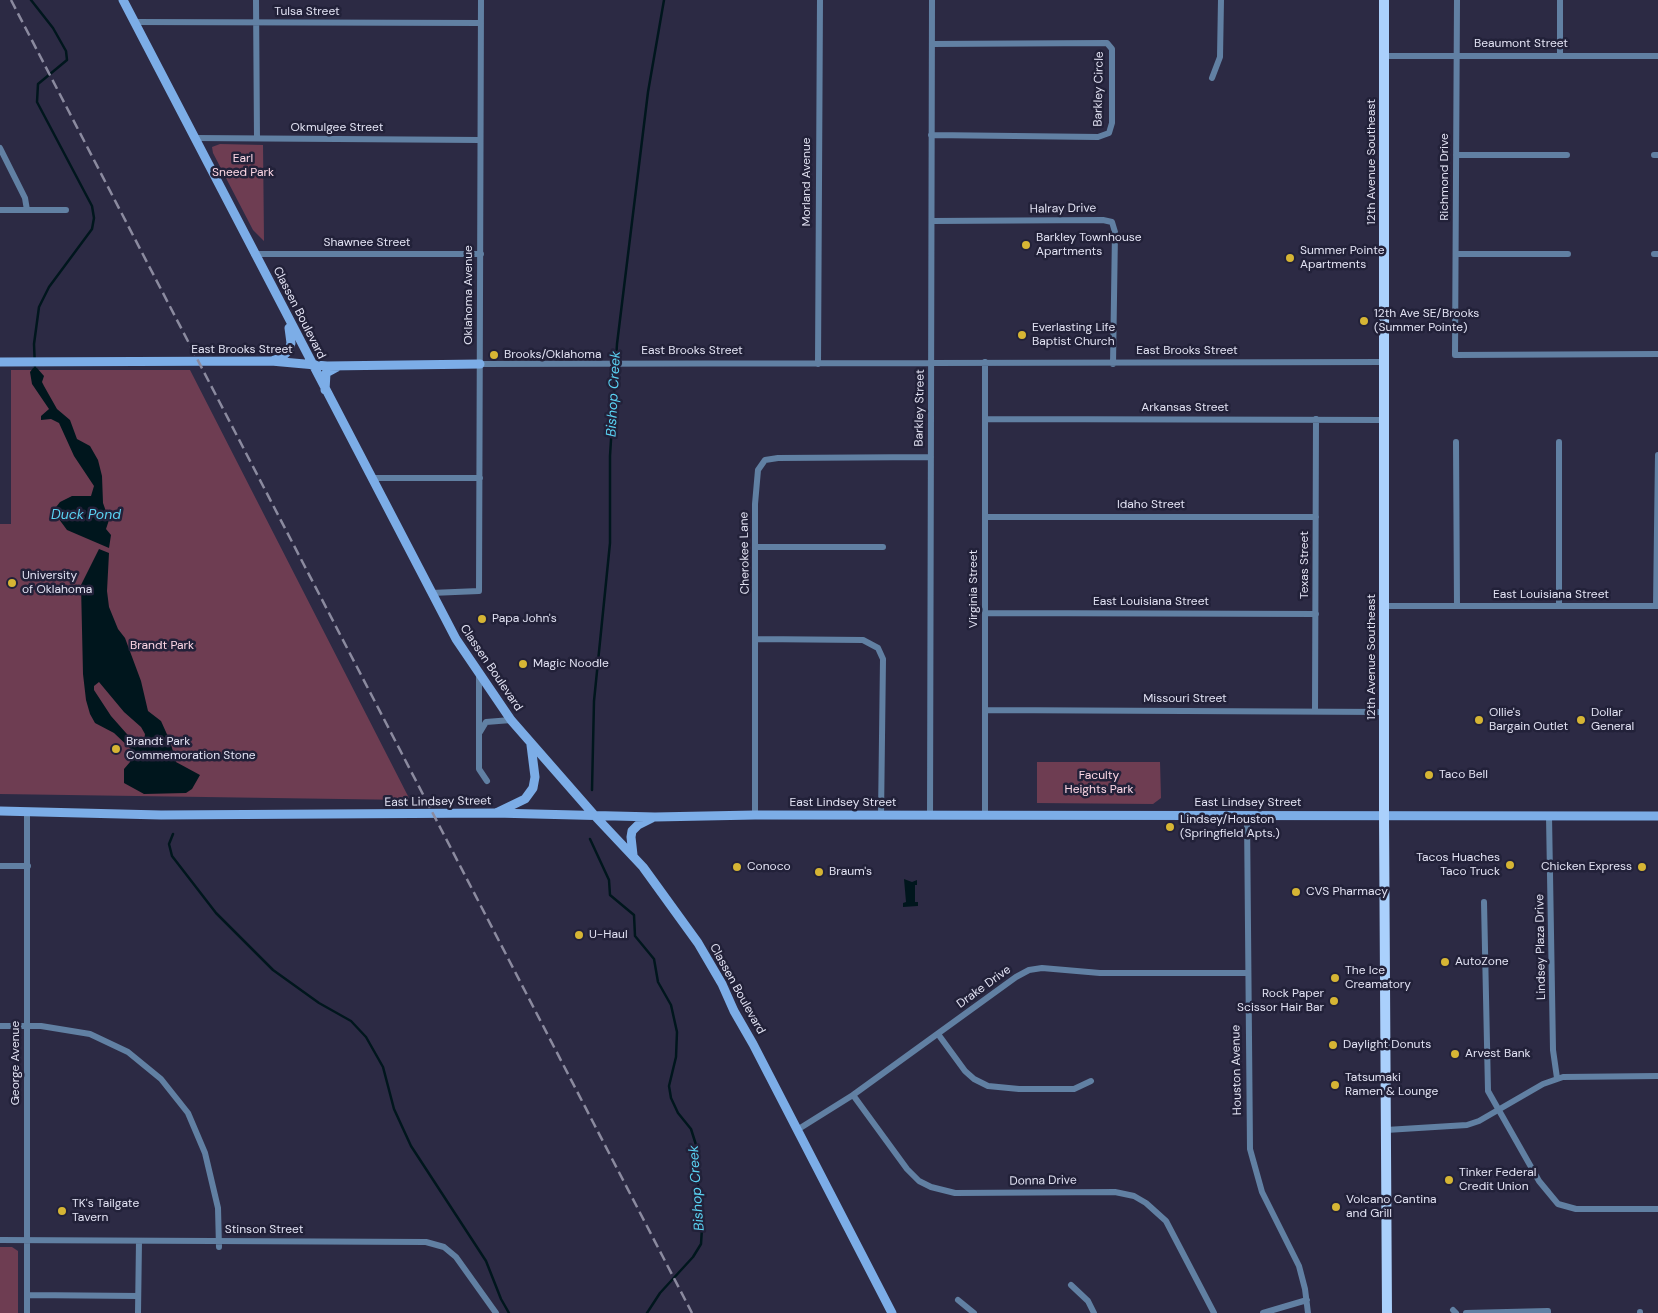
<!DOCTYPE html>
<style>
body{margin:0}
canvas{display:block;background:#2c2a44}
</style>
<canvas width="1658" height="1313"></canvas>
<script>
const c = document.querySelector('canvas').getContext('2d');
c.lineJoin = 'round';
function fill(path, color) {
  c.fillStyle = color;
  c.fill(path, 'evenodd');
}
function poly(rows) {
  const path = new Path2D();
  for (const r of rows) {
    path.moveTo(r[0], r[1]);
    for (let i = 2; i < r.length; i += 2) path.lineTo(r[i], r[i + 1]);
  }
  return path;
}
function stroke(path, color, width, dash) {
  c.strokeStyle = color;
  c.lineWidth = width;
  c.lineCap = dash ? 'butt' : 'round';
  c.setLineDash(dash || []);
  c.stroke(path);
}
function write(font, color, halo, rows, align = 'center') {
  c.font = font + ' "DM Sans",sans-serif';
  c.lineWidth = 5;
  c.setLineDash([]);
  c.textBaseline = 'middle';
  c.strokeStyle = halo;
  c.fillStyle = color;
  for (const [text, x, y, turn = 0] of rows) {
    c.save();
    c.translate(x, y);
    c.rotate((+turn || 0) * Math.PI / 180);
    c.textAlign = isNaN(turn) ? turn : align;
    if (halo) c.strokeText(text, 0, 0);
    c.fillText(text, 0, 0);
    c.restore();
  }
}
fill(poly([
 [220,144,263,145,264,241,253,230,213,153,212,147],
 [11,370,190,370,410,800,0,794,0,524,11,524],
 [1037,762,1160,762,1161,798,1153,804,1037,803],
 [0,1247,12,1247,18,1251,18,1313,0,1313]
]), '#6e3d52');
fill(poly([
 [33,368,37,368,44,376,42,382,44,386,57,409,70,420,77,439,90,446,98,460,102,476,103,503,109,520,106,529,111,535,109,548,67,530,53,511,60,502,72,496,91,496,94,486,74,456,59,423,51,419,41,420,41,416,49,409,32,384,30,372],
 [99,549,109,553,107,591,109,607,118,629,125,638,141,681,148,711,161,721,170,741,176,762,200,775,192,789,186,793,144,794,124,783,124,769,130,762,133,751,114,733,95,723,90,714,86,700,83,674,81,585],
 [99,682,124,712,141,727,145,734,144,743,139,744,134,742,111,716,94,690,94,686],
 [904,879,912,882,917,880,917,885,915,885,915,902,918,902,918,906,903,907,903,903,906,902]
]), '#00161d');
stroke(poly([
 [31,0,53,28,66,51,67,60,38,84,37,102,92,206,94,218,92,229,49,287,39,307,34,344,35,368],
 [592,790,594,701,610,543,610,456,617,344,648,92,664,0],
 [173,834,169,844,172,856,216,913,273,970,319,1003,351,1021,366,1037,383,1067,394,1109,411,1146,486,1261,501,1299,509,1313],
 [590,839,609,880,610,895,634,915,635,936,654,959,658,982,671,1005,677,1032,676,1057,669,1086,671,1098,678,1113,691,1129,697,1148,699,1218,702,1228,701,1244,693,1257,660,1293,647,1313]
]), '#00161d', 2.5);
stroke(poly([
 [256,0,257,138],
 [1457,0,1455,355,1658,354],
 [134,22,481,23],
 [1560,55,1560,0],
 [1384,56,1658,56],
 [1212,78,1220,57,1221,0],
 [931,135,1098,137,1109,133,1112,123,1112,49,1107,43,932,44],
 [194,138,480,140],
 [0,148,25,198,27,210],
 [1456,155,1567,155],
 [1654,155,1658,155],
 [0,210,66,210],
 [932,221,1103,220,1112,222,1115,232,1113,364],
 [254,254,481,254],
 [1457,254,1568,254],
 [1654,254,1658,254],
 [985,362,985,816],
 [480,364,1384,362],
 [818,364,820,0],
 [986,419,1384,420],
 [1456,442,1457,606],
 [371,478,480,478],
 [985,517,1316,517],
 [757,547,883,547],
 [431,593,479,591,481,0],
 [1384,606,1658,606],
 [1559,606,1559,442],
 [1656,606,1658,455],
 [986,613,1316,614],
 [756,639,863,640,878,648,883,659,881,816],
 [479,675,479,769,487,781],
 [985,710,1384,712],
 [1315,711,1316,419],
 [480,732,486,722,511,720],
 [755,815,755,504,758,470,765,460,778,458,931,457],
 [930,816,932,0],
 [1247,816,1250,1149,1262,1192,1299,1266,1305,1289,1308,1313],
 [1549,816,1553,1050,1557,1078],
 [0,866,28,866],
 [1484,902,1488,1091,1539,1181,1558,1204,1576,1209,1658,1209],
 [0,1026,41,1026,90,1034,128,1052,161,1079,188,1113,205,1153,218,1208,219,1247],
 [938,1034,965,1071,974,1079,988,1086,1019,1089,1074,1089,1091,1081],
 [853,1095,907,1169,919,1181,931,1187,955,1193,1115,1192,1134,1196,1146,1203,1166,1221,1214,1313],
 [797,1130,853,1095,1016,977,1029,970,1042,968,1100,973,1248,973],
 [1386,1130,1467,1125,1479,1121,1543,1084,1563,1077,1658,1076],
 [0,1240,426,1242,444,1247,456,1257,496,1313],
 [1071,1285,1088,1301,1094,1313],
 [27,1295,138,1296],
 [958,1300,974,1313],
 [1453,1310,1456,1313],
 [1640,1312,1640,1313],
 [27,1313,27,813],
 [138,1313,139,1241],
 [1263,1313,1307,1300],
 [1466,1313,1548,1311,1548,1313]
]), '#6180a3', 6);
stroke(poly([
 [123,0,456,639,511,720,595,816,643,867,698,943,722,984,734,1011,753,1044,892,1313],
 [274,360,281,358,289,350,291,343,289,328],
 [0,362,271,361,327,366,480,364],
 [325,390,326,373,337,367],
 [0,811,161,815,495,813,655,817,755,815,1658,816],
 [498,812,525,799,533,788,535,777,531,745],
 [633,855,631,837,632,831,638,825,652,818]
]), '#7cade7', 9);
stroke(poly([
 [1384,0,1384,816,1387,1313]
]), '#aad0fc', 10);
stroke(poly([
 [11,0,692,1313]
]), '#8b8a9f', 2.5, [10, 5]);
for (const [x, y, r, color] of [
 [1026,245,5,"#d6b534"],
 [1290,258,5,"#d6b534"],
 [1364,321,5,"#d6b534"],
 [1022,335,5,"#d6b534"],
 [494,355,5,"#d6b534"],
 [12,583,5,"#d6b534"],
 [482,619,5,"#d6b534"],
 [523,664,5,"#d6b534"],
 [1479,720,5,"#d6b534"],
 [1581,720,5,"#d6b534"],
 [116,749,5,"#d6b534"],
 [1429,775,5,"#d6b534"],
 [1170,827,5,"#d6b534"],
 [1510,865,5,"#d6b534"],
 [737,867,5,"#d6b534"],
 [1642,867,5,"#d6b534"],
 [819,872,5,"#d6b534"],
 [1296,892,5,"#d6b534"],
 [579,935,5,"#d6b534"],
 [1445,962,5,"#d6b534"],
 [1335,978,5,"#d6b534"],
 [1334,1001,5,"#d6b534"],
 [1333,1045,5,"#d6b534"],
 [1455,1054,5,"#d6b534"],
 [1335,1085,5,"#d6b534"],
 [1449,1180,5,"#d6b534"],
 [1336,1207,5,"#d6b534"],
 [62,1211,5,"#d6b534"]
]) {
  const dot = new Path2D();
  dot.arc(x, y, r, 0, 2 * Math.PI);
  c.fillStyle = color;
  c.fill(dot);
  stroke(dot, '#222139', 2);
}
write('12px', '#e2e2f3', '#222139', [
 ["Tulsa Street",307,12],
 ["Beaumont Street",1521,44],
 ["Barkley Circle",1099,89,-89],
 ["Okmulgee Street",337,128],
 ["12th Avenue Southeast",1372,162,-90],
 ["Richmond Drive",1445,177,-90],
 ["Morland Avenue",807,182,-90],
 ["Halray Drive",1063,209,-1],
 ["Shawnee Street",367,243],
 ["Oklahoma Avenue",469,295,-90],
 ["Classen Boulevard",299,313,63],
 ["East Brooks Street",242,350],
 ["East Brooks Street",692,351],
 ["East Brooks Street",1187,351],
 ["Barkley Street",920,408,-89],
 ["Arkansas Street",1185,408],
 ["Idaho Street",1151,505],
 ["Cherokee Lane",745,553,-91],
 ["Texas Street",1305,565,-90],
 ["Virginia Street",974,589,-90],
 ["East Louisiana Street",1551,595],
 ["East Louisiana Street",1151,602],
 ["12th Avenue Southeast",1372,657,-90],
 ["Classen Boulevard",491,668,56],
 ["Missouri Street",1185,699],
 ["East Lindsey Street",438,802,-1],
 ["East Lindsey Street",843,803],
 ["East Lindsey Street",1248,803],
 ["Lindsey Plaza Drive",1541,947,-91],
 ["Drake Drive",984,987,-36],
 ["Classen Boulevard",737,989,61],
 ["George Avenue",16,1063,-90],
 ["Houston Avenue",1237,1070,-91],
 ["Donna Drive",1043,1181,-1],
 ["Stinson Street",264,1230]
]);
write('12px', '#fdd7e5', '#222139', [
 ["Earl",243,159],
 ["Sneed Park",243,173],
 ["Brandt Park",162,646],
 ["Faculty",1099,776],
 ["Heights Park",1099,790]
]);
write('12px', '#e2e2f3', '#222139', [
 ["Barkley Townhouse",1036,238],
 ["Apartments",1036,252],
 ["Summer Pointe",1300,251],
 ["Apartments",1300,265],
 ["12th Ave SE/Brooks",1374,314],
 ["(Summer Pointe)",1374,328],
 ["Everlasting Life",1032,328],
 ["Baptist Church",1032,342],
 ["Brooks/Oklahoma",504,355],
 ["University",22,576],
 ["of Oklahoma",22,590],
 ["Papa John's",492,619],
 ["Magic Noodle",533,664],
 ["Ollie's",1489,713],
 ["Bargain Outlet",1489,727],
 ["Dollar",1591,713],
 ["General",1591,727],
 ["Brandt Park",126,742],
 ["Commemoration Stone",126,756],
 ["Taco Bell",1439,775],
 ["Lindsey/Houston",1180,820],
 ["(Springfield Apts.)",1180,834],
 ["Tacos Huaches",1500,858,"right"],
 ["Taco Truck",1500,872,"right"],
 ["Conoco",747,867],
 ["Chicken Express",1632,867,"right"],
 ["Braum's",829,872],
 ["CVS Pharmacy",1306,892],
 ["U-Haul",589,935],
 ["AutoZone",1455,962],
 ["The Ice",1345,971],
 ["Creamatory",1345,985],
 ["Rock Paper",1324,994,"right"],
 ["Scissor Hair Bar",1324,1008,"right"],
 ["Daylight Donuts",1343,1045],
 ["Arvest Bank",1465,1054],
 ["Tatsumaki",1345,1078],
 ["Ramen & Lounge",1345,1092],
 ["Tinker Federal",1459,1173],
 ["Credit Union",1459,1187],
 ["Volcano Cantina",1346,1200],
 ["and Grill",1346,1214],
 ["TK's Tailgate",72,1204],
 ["Tavern",72,1218]
], 'left');
write('italic 14px', '#5ad2f2', '#222139', [
 ["Bishop Creek",614,394,-87],
 ["Duck Pond",86,515],
 ["Bishop Creek",697,1188,-94]
]);
</script>
